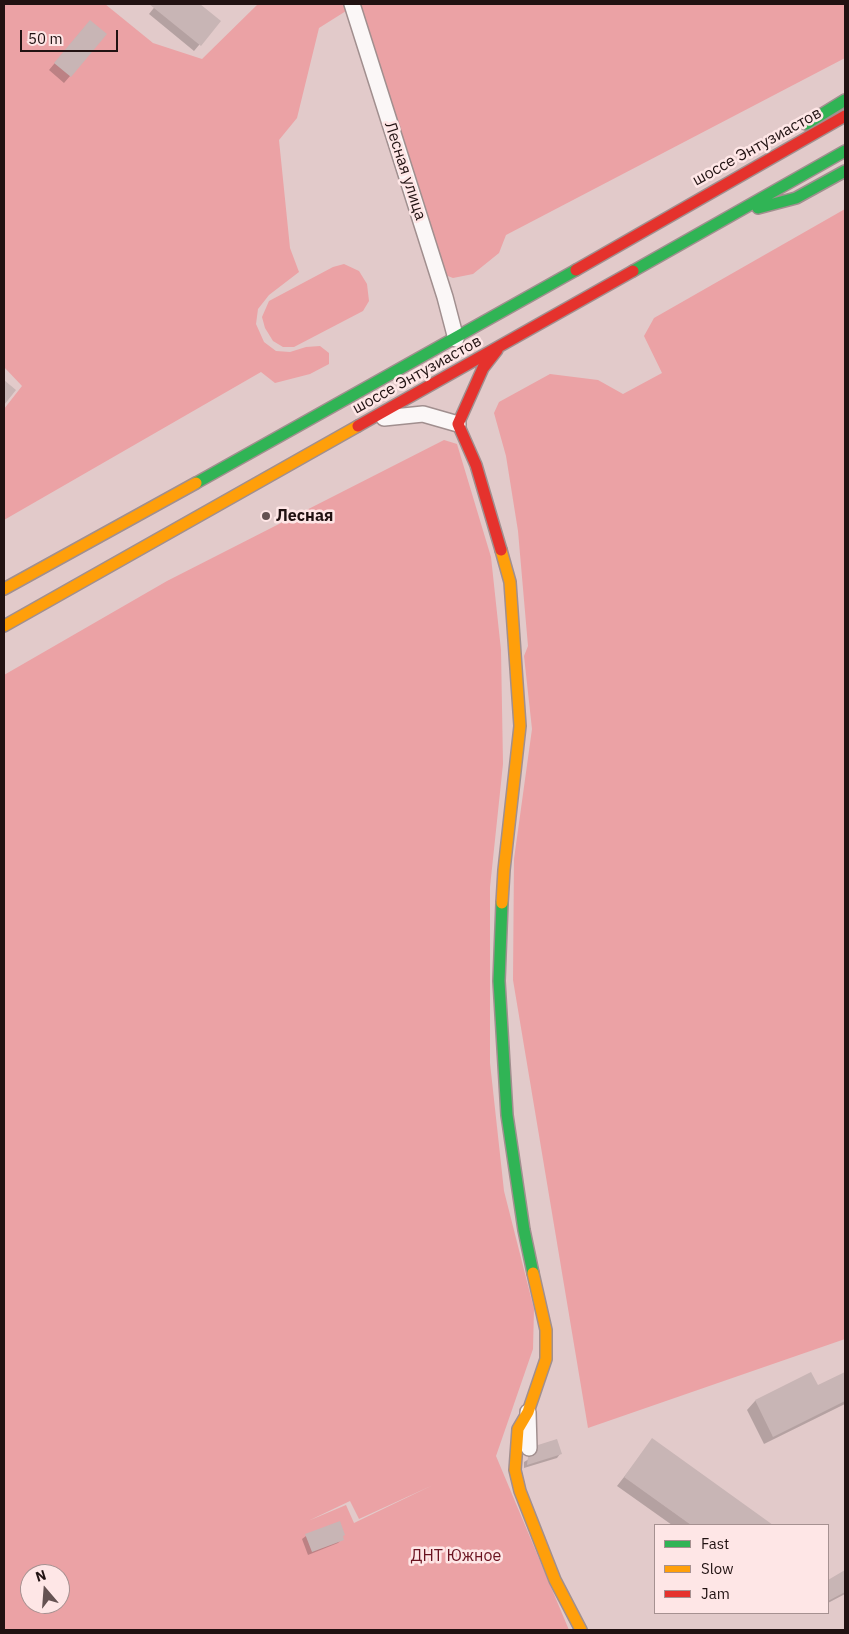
<!DOCTYPE html>
<meta charset="utf-8">
<style>
body{margin:0}
#map{position:relative;width:849px;height:1634px;overflow:hidden;background:#e2caca;font-family:"IBM Plex Sans",sans-serif}
canvas{display:block}
.frame{position:absolute;inset:0;border:5px solid #211212;pointer-events:none}
.legend{position:absolute;left:654px;top:1524px;width:175px;height:90px;box-sizing:border-box;background:#fee6e6;border:1px solid #a69191;margin:0;padding:6px 9px;list-style:none;font-size:15px;color:#211212}
.legend li{display:flex;align-items:center;gap:10px;height:25px}
.legend b{width:25px;border:1px solid #a69191}
.north{position:absolute;left:20px;top:1564px;width:50px;height:50px;box-sizing:border-box;background:#fee6e6;border:1px solid #a69191;border-radius:50%;rotate:342deg;font-size:14px;font-weight:700;line-height:20px;text-align:center;color:#211212}
.north::after{content:'';display:block;margin:auto;width:18px;height:22px;background:#655252;clip-path:polygon(50% 0,100% 100%,50% 72%,0 100%)}
.scale{position:absolute;left:20px;top:30px;width:98px;height:22px;box-sizing:border-box;border:2px solid #211212;border-top:0;padding-left:6px;font-size:15px;line-height:18px;white-space:nowrap;color:#211212;-webkit-text-stroke:4px #fee6e6;paint-order:stroke}
</style>
<div id="map">
<canvas width="849" height="1634"></canvas>
<div class="frame"></div>
<ul class="legend">
<li><b style="height:6px;background:#30b455"></b>Fast</li>
<li><b style="height:6px;background:#ff9f0a"></b>Slow</li>
<li><b style="height:6px;background:#e5322d"></b>Jam</li>
</ul>
<div class="north">N</div>
<div class="scale">50 m</div>
</div>
<script>
const c = document.querySelector('canvas').getContext('2d');
c.lineJoin = 'round';
function fill(path, color) {
  c.fillStyle = color;
  c.fill(path, 'evenodd');
}
function poly(rows) {
  const path = new Path2D();
  for (const r of rows) {
    path.moveTo(r[0], r[1]);
    for (let i = 2; i < r.length; i += 2) path.lineTo(r[i], r[i + 1]);
  }
  return path;
}
function stroke(path, color, width, dash) {
  c.strokeStyle = color;
  c.lineWidth = width;
  c.lineCap = dash ? 'butt' : 'round';
  c.setLineDash(dash || []);
  c.stroke(path);
}
function write(font, color, halo, rows, align = 'center') {
  c.font = font + ' "IBM Plex Sans",sans-serif';
  c.lineWidth = 5;
  c.setLineDash([]);
  c.textBaseline = 'middle';
  c.strokeStyle = halo;
  c.fillStyle = color;
  for (const [text, x, y, turn = 0] of rows) {
    c.save();
    c.translate(x, y);
    c.rotate((+turn || 0) * Math.PI / 180);
    c.textAlign = isNaN(turn) ? turn : align;
    if (halo) c.strokeText(text, 0, 0);
    c.fillText(text, 0, 0);
    c.restore();
  }
}
fill(poly([
 [4,4,105,4,153,43,202,59,258,4,845,4,845,58,506,235,499,253,473,274,453,278,445,275,360,6,346,11,319,28,297,118,279,140,290,248,299,272,269,295,258,309,256,324,264,342,276,351,290,352,306,347,320,346,329,353,329,364,310,374,275,383,261,372,4,520,4,409,22,386,4,367],
 [845,209,845,1339,588,1428,513,980,514,859,532,729,524,656,528,646,518,531,506,456,494,413,499,402,550,374,598,380,623,394,662,373,644,336,654,318],
 [344,264,359,271,367,284,369,301,363,311,294,347,283,347,273,341,265,328,262,317,269,301,333,267],
 [444,440,457,444,491,557,501,650,503,764,490,887,490,1063,504,1191,534,1309,533,1349,496,1456,569,1630,4,1630,4,675,167,581],
 [433,1485,354,1523,346,1505,308,1521,350,1501,359,1519],
 [30,1574,60,1574,60,1604,30,1604]
]), '#eba2a5');
fill(poly([
 [157,4,198,4,219,21,194,51,149,14],
 [84,28,106,34,64,83,49,70],
 [845,1373,845,1404,764,1444,747,1410,755,1401,810,1374,817,1387],
 [653,1440,771,1525,672,1525,617,1486],
 [539,1446,560,1454,557,1458,524,1468,524,1462,534,1456],
 [306,1536,342,1539,338,1543,308,1555,302,1539],
 [845,1572,845,1594,828,1603,828,1581]
]), '#0003');
fill(poly([
 [149,4,200,4,221,21,201,46],
 [90,20,107,34,71,77,54,63],
 [4,380,16,390,4,405],
 [811,1372,818,1385,845,1372,845,1401,773,1437,755,1400],
 [652,1438,773,1525,691,1525,624,1477],
 [557,1439,562,1454,527,1465,528,1457,537,1453,538,1445],
 [340,1521,345,1535,343,1536,344,1540,312,1552,305,1534],
 [845,1570,845,1592,828,1601,828,1580]
]), '#c8b5b5');
const street = poly([
 [352,4,445,297,456,339],
 [384,418,423,414,458,424],
 [528,1412,529,1448]
]);
const fast = poly([
 [806,124,845,100],
 [758,208,796,198,845,171],
 [633,271,845,151],
 [196,483,576,270],
 [502,903,499,981,507,1115,524,1230,533,1273]
]);
const slow = poly([
 [501,550,510,582,520,726,504,870,502,903],
 [4,589,196,483],
 [4,626,358,426],
 [533,1273,546,1330,546,1359,528,1412,518,1429,515,1470,520,1491,555,1580,581,1630]
]);
const jam = poly([
 [576,270,845,116],
 [497,350,483,368,458,424,476,465,501,550],
 [358,426,633,271]
]);
stroke(street, '#a18f8f', 18);
stroke(fast, '#a18f8f', 14);
stroke(slow, '#a18f8f', 14);
stroke(jam, '#a18f8f', 14);
stroke(street, '#fbf7f7', 15);
stroke(fast, '#30b455', 11);
stroke(slow, '#ff9f0a', 11);
stroke(jam, '#e5322d', 11);
for (const [x, y, r, color] of [
 [266,516,5,"#655252"]
]) {
  const dot = new Path2D();
  dot.arc(x, y, r, 0, 2 * Math.PI);
  c.fillStyle = color;
  c.fill(dot);
  stroke(dot, '#fee6e6', 2);
}
write('16px', '#211212', '#fee6e6', [
 ["шоссе Энтузиастов",757,147,-29],
 ["Лесная улица",405,171,72],
 ["шоссе Энтузиастов",417,375,-29]
]);
write('bold 16px', '#211212', '#fee6e6', [
 ["Лесная",276,516]
], 'left');
write('16px', '#6a1320', '#fee6e6', [
 ["ДНТ Южное",456,1556]
]);
</script>
